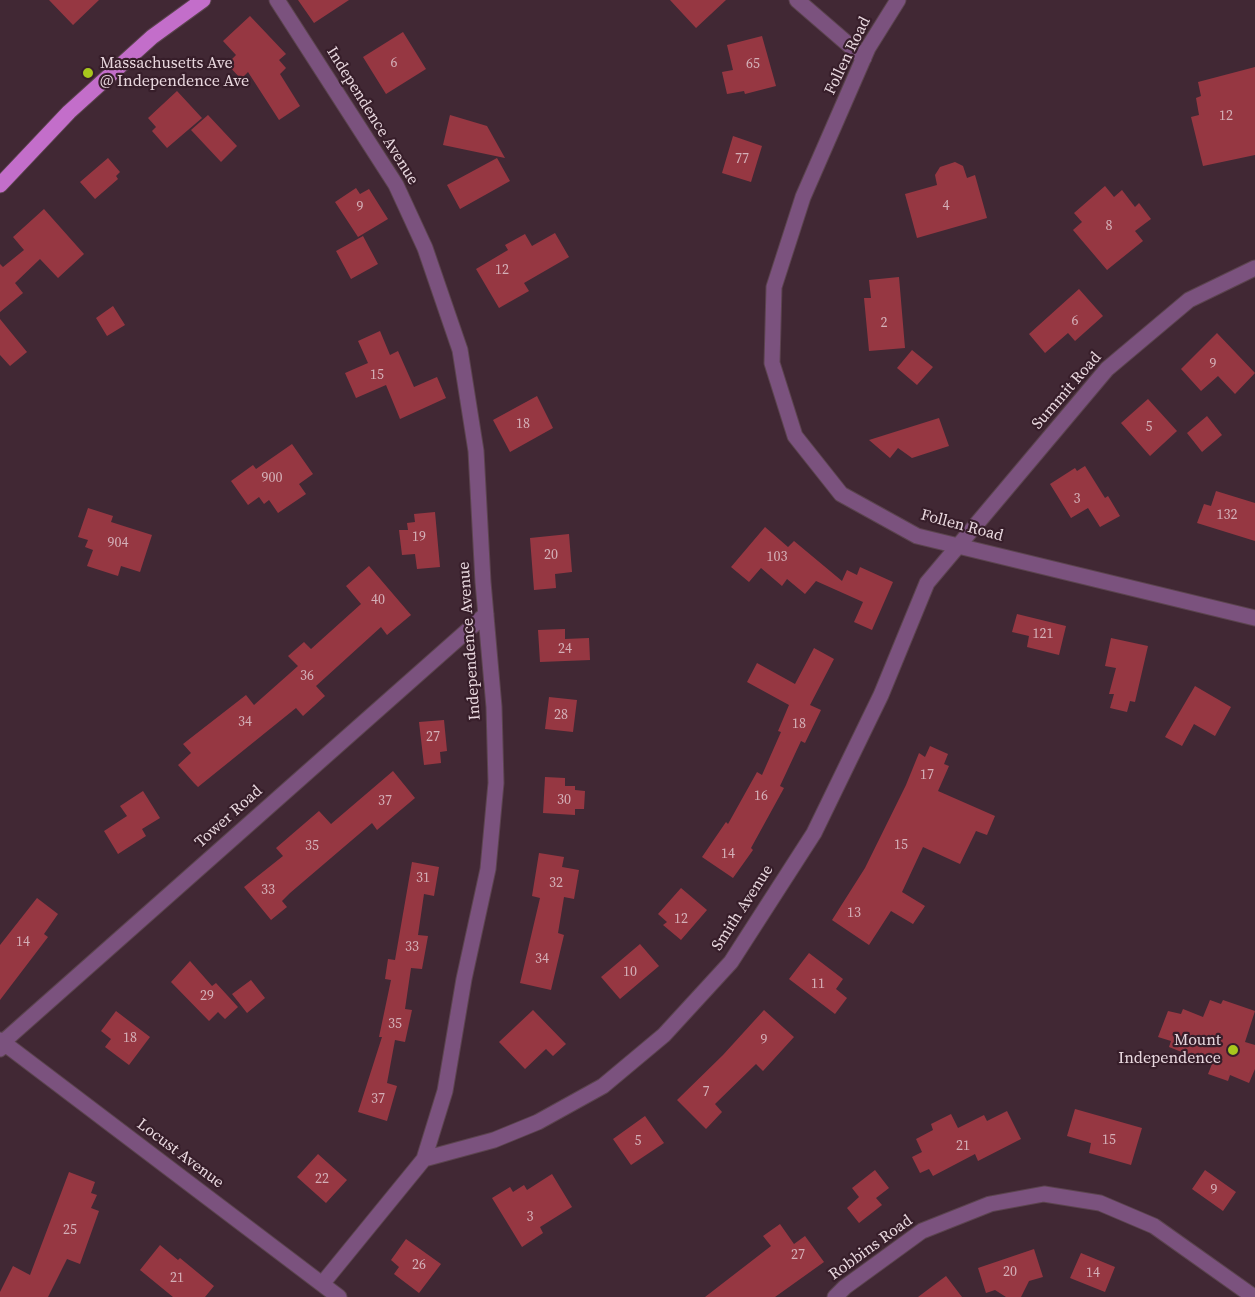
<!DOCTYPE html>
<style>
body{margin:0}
canvas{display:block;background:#412834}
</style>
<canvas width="1255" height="1297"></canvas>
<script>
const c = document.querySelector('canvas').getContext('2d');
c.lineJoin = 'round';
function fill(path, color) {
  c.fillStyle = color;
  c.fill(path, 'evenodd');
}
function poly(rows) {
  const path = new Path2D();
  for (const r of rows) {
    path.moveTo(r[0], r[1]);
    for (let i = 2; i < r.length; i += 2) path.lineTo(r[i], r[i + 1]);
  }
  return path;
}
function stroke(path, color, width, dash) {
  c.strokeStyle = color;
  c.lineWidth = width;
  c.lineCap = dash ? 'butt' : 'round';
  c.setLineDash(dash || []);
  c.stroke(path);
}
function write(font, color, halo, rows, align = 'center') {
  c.font = font + ' "Source Serif 4",serif';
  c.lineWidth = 4.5;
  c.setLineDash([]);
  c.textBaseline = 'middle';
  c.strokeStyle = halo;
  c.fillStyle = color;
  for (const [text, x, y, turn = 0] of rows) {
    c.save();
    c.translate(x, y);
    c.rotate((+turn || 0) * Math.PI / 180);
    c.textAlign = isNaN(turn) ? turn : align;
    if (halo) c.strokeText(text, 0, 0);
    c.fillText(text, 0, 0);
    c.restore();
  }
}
fill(poly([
 [49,0,99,0,73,25],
 [298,0,349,0,314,23],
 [670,0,726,0,696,28],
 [250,16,286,54,279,60,286,68,280,74,300,106,279,120,248,72,241,79,227,64,236,55,223,41],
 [403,32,426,69,386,94,363,57],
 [762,36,776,86,745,94,744,91,727,94,722,72,733,70,727,45],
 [1255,67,1255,155,1203,166,1191,117,1199,115,1196,98,1201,96,1198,82],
 [177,91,202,118,167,148,152,131,156,127,148,118],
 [208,115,237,146,221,162,191,130],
 [450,115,487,126,505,158,443,145],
 [733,136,762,146,751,182,722,173],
 [108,158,120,172,116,176,118,179,95,199,80,182],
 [497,158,510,181,460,209,447,185],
 [955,162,963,166,967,178,975,175,987,218,917,238,905,194,937,185,935,175,940,167],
 [1105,186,1114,197,1122,190,1135,207,1139,203,1151,219,1135,231,1143,241,1107,270,1073,230,1082,222,1074,213],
 [356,188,360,194,369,189,388,219,358,237,335,202],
 [44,209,84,254,58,278,40,259,15,283,23,293,0,312,0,264,3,267,24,250,13,237],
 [555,233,569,257,524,283,529,291,499,308,476,269,508,250,505,245,525,234,532,246],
 [363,236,378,264,351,279,336,251],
 [899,277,905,348,869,351,864,298,871,298,869,280],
 [1079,289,1103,316,1075,341,1068,333,1045,353,1029,334],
 [113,306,125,325,107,336,96,318],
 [0,319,27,352,10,366,0,355],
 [380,331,390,355,398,351,414,387,437,377,446,398,400,419,386,385,356,398,345,373,368,363,358,341],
 [1217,333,1255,373,1235,394,1218,376,1201,391,1181,369],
 [912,350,933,367,917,385,897,368],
 [537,396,553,428,510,452,493,420],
 [1148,399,1177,431,1150,456,1121,423],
 [1207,416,1222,435,1202,452,1187,433],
 [939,418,949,446,912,458,898,448,890,458,869,440],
 [292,444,313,474,299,484,306,494,278,513,269,500,264,504,259,497,248,505,231,481,253,465,256,469],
 [1085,466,1105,498,1108,496,1120,516,1100,527,1088,508,1071,518,1050,484,1075,468,1077,471],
 [1216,491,1255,503,1255,541,1197,523,1204,504,1211,506],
 [88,508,113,516,111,522,152,535,140,572,121,566,118,576,87,566,93,550,85,547,88,540,78,537],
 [435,512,440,567,417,569,415,554,402,555,399,530,408,530,407,523,415,522,414,514],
 [765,527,788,547,794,541,842,581,847,570,857,575,860,567,893,582,872,630,854,622,863,602,816,581,805,594,787,579,782,586,761,568,749,582,731,567],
 [569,534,572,572,555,574,556,588,534,590,530,538],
 [369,566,411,615,387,635,381,627,316,686,325,696,303,716,296,708,198,787,194,783,178,765,191,753,183,744,246,695,254,705,298,666,288,656,304,642,311,649,361,604,346,586],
 [1017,614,1066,626,1059,655,1027,647,1029,636,1012,632],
 [565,629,565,639,589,638,590,660,540,662,538,630],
 [1111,638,1148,646,1135,702,1130,701,1127,712,1110,708,1114,694,1109,694,1116,668,1105,666],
 [814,648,834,659,810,705,821,710,805,743,801,741,780,786,784,788,751,848,753,850,733,878,702,857,726,822,728,824,757,772,762,775,781,732,778,731,789,705,747,682,757,663,795,684],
 [1195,686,1231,707,1215,736,1194,724,1182,746,1165,737],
 [549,697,577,700,573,732,545,729],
 [444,720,447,751,440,752,441,763,424,765,419,722],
 [930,746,948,754,944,764,949,766,938,791,995,816,987,835,976,831,960,864,923,847,902,892,925,906,913,924,891,911,869,945,832,920,865,868,906,785,919,753,925,757],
 [393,771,415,798,377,830,372,823,290,893,282,901,287,907,271,920,244,887,283,856,276,848,319,811,331,824],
 [545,777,565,778,565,786,575,786,575,790,585,791,584,809,575,809,575,815,543,813],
 [143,791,160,818,142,829,146,836,118,854,104,831,127,816,120,806],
 [539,853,564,857,562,867,579,870,574,899,564,897,558,933,564,935,551,990,520,983,540,898,532,896],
 [412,862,439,867,434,896,424,894,418,935,428,936,422,969,411,968,405,1009,412,1010,405,1042,395,1040,387,1083,397,1086,387,1121,358,1112,382,1037,379,1037,391,980,385,979,388,959,395,960],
 [681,888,707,910,681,940,663,925,667,922,658,914],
 [37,898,58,914,44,934,48,937,0,1000,0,945],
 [640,944,659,966,620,999,601,977],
 [809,953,843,979,836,989,847,998,835,1014,789,979],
 [190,961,212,986,216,983,238,1007,225,1019,218,1012,209,1021,171,982],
 [251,980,265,998,247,1013,232,994],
 [1210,1000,1221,1004,1223,1000,1255,1011,1245,1042,1255,1045,1255,1069,1249,1083,1230,1075,1228,1081,1208,1074,1212,1064,1169,1047,1171,1041,1158,1037,1168,1011,1181,1014,1183,1009,1203,1017],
 [533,1010,566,1044,553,1056,546,1049,525,1069,499,1042],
 [764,1010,794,1037,763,1071,756,1064,715,1104,722,1112,706,1129,677,1100,723,1055],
 [116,1011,150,1037,129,1065,105,1047,111,1039,101,1031],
 [1075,1109,1142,1128,1131,1165,1089,1153,1091,1143,1067,1136],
 [1007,1111,1021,1139,978,1161,975,1154,933,1176,929,1169,920,1173,912,1157,922,1152,916,1139,933,1130,931,1124,951,1114,958,1128,984,1115,987,1121],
 [645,1116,664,1143,631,1165,613,1139],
 [318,1154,347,1180,326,1203,297,1177],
 [875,1170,889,1188,876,1198,882,1205,859,1223,847,1208,859,1197,852,1188],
 [1205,1170,1236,1192,1223,1211,1192,1189],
 [69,1172,95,1182,91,1193,97,1195,91,1208,99,1211,80,1264,67,1259,48,1297,0,1297,0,1292,13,1266,30,1275],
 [552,1174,572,1207,540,1227,543,1233,522,1247,492,1198,510,1187,513,1192,524,1185,527,1190],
 [780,1224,794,1244,805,1236,824,1262,775,1297,705,1297,771,1246,763,1236],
 [406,1239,441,1264,419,1293,394,1274,399,1267,391,1260],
 [160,1245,178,1260,180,1258,214,1286,205,1297,173,1297,140,1270],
 [1034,1249,1043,1277,1029,1281,1021,1297,1006,1297,995,1290,986,1293,978,1268],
 [1081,1253,1115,1267,1105,1292,1070,1278],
 [946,1276,962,1297,918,1297]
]), '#963742');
const minor = poly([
 [277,0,396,185,425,248,460,350,476,451,483,582,494,707,496,783,488,869,464,979,445,1091,424,1159,322,1284],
 [797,0,864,58],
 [898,0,868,48,803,197,774,287,772,363,795,436,841,494,917,536,1255,618],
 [0,1040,339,1297],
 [0,1049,3,1042,486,614],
 [424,1159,494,1140,538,1122,603,1086,664,1035,731,962,814,833,881,695,927,583,1107,369,1189,300,1255,268],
 [835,1297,845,1287,922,1231,990,1204,1044,1194,1100,1203,1154,1226,1254,1297]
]);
const major = poly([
 [0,185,69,112,152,37,203,0]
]);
stroke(minor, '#5c444f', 17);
stroke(major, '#5c444f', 17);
stroke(minor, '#7b527e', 15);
stroke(major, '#c36eca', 15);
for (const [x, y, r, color] of [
 [88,73,6,"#a8c71d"],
 [1233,1050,6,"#a8c71d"]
]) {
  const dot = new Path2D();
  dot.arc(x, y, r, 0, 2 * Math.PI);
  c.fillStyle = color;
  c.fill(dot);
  stroke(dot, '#371e2a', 2);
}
write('14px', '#d4b0b8', null, [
 ["6",394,63],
 ["65",753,64],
 ["12",1226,116],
 ["77",742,159],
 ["4",946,206],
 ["9",360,207],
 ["8",1109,226],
 ["12",502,270],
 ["6",1075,321],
 ["2",884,323],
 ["9",1213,364],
 ["15",377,375],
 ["18",523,424],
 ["5",1149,427],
 ["900",272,478],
 ["3",1077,499],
 ["132",1227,515],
 ["19",419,537],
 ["904",118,543],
 ["20",551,555],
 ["103",777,557],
 ["40",378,600],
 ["121",1043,634],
 ["24",565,649],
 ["36",307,676],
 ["28",561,715],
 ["34",245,722],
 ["18",799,724],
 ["27",433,737],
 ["17",927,775],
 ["16",761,796],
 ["30",564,800],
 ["37",385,801],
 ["15",901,845],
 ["35",312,846],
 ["14",728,854],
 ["31",423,878],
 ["32",556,883],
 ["33",268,890],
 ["13",854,913],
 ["12",681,919],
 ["14",23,942],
 ["33",412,947],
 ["34",542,959],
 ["10",630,972],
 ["11",818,984],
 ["29",207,996],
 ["35",395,1024],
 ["18",130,1038],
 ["9",764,1040],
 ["7",706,1092],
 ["37",378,1099],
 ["15",1109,1140],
 ["5",638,1141],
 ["21",963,1146],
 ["22",322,1179],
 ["9",1214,1190],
 ["3",530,1217],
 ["25",70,1230],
 ["27",798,1255],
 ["26",419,1265],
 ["20",1010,1272],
 ["14",1093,1273],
 ["21",177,1278]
]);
write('16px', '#e9d8df', '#371e2a', [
 ["Follen Road",848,56,-64],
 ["Independence Avenue",372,116,58],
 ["Summit Road",1067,391,-49],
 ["Follen Road",962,526,15],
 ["Independence Avenue",470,641,-94],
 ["Tower Road",229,817,-42],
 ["Smith Avenue",743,908,-57],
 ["Locust Avenue",180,1154,37],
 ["Robbins Road",871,1248,-36]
]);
write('16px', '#e9d8df', '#371e2a', [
 ["Massachusetts Ave",100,64],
 ["@ Independence Ave",100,82],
 ["Mount",1221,1041,"right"],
 ["Independence",1221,1059,"right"]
], 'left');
</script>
